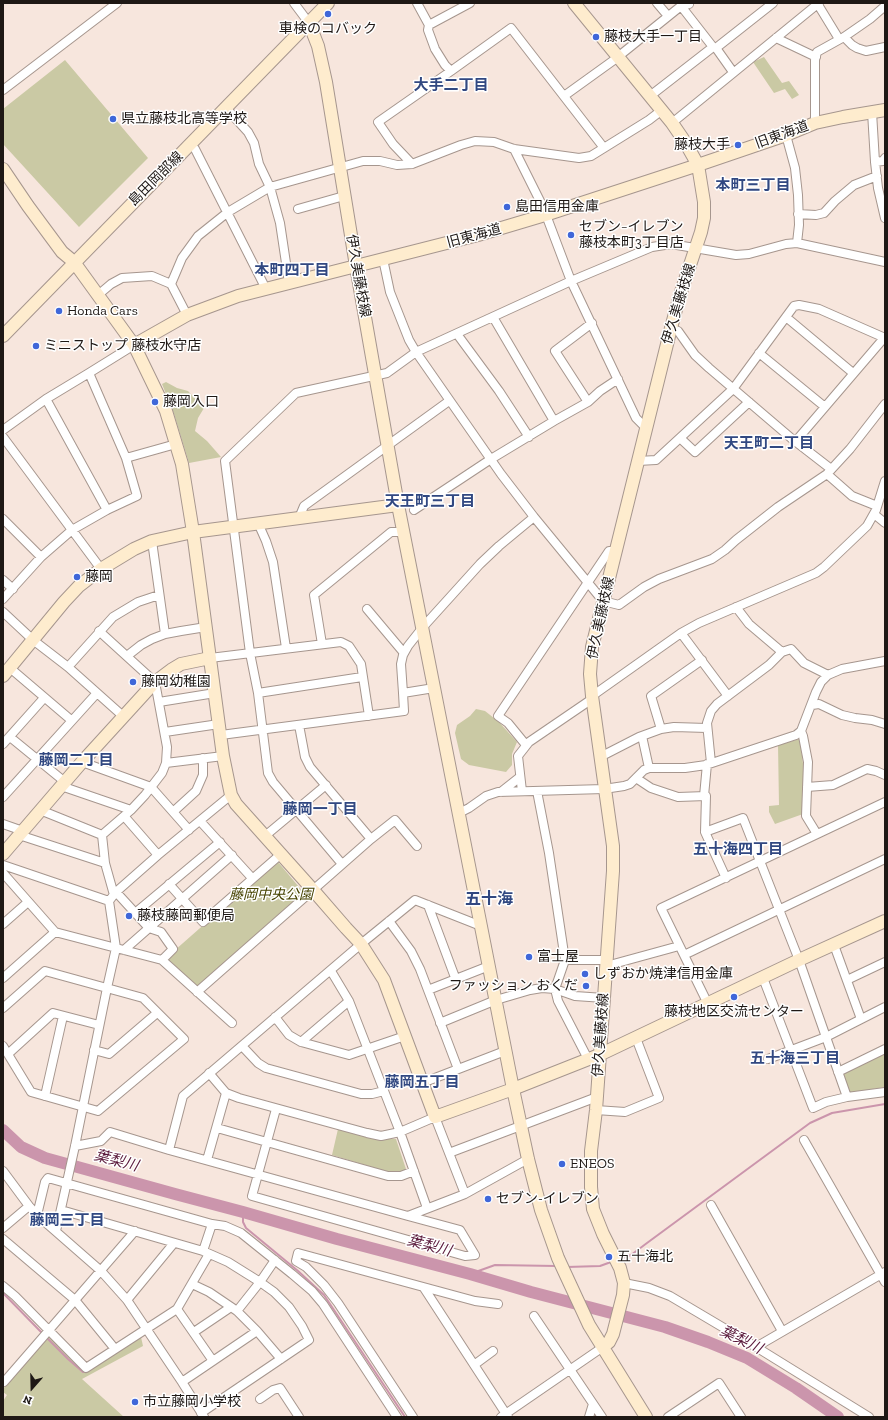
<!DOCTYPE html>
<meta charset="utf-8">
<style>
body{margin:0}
#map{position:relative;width:888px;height:1420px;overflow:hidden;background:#f7e6dd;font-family:"Zilla Slab",serif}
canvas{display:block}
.frame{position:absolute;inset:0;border:4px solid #1e1815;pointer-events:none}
.north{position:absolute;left:12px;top:1368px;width:40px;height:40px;-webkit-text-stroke:3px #fff;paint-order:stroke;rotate:200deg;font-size:11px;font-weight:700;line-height:16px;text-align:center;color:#1e1815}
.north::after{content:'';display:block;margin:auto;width:14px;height:18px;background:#1e1815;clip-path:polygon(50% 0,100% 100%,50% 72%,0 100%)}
</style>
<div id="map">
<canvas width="888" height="1420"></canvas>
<div class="frame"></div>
<div class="north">N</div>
</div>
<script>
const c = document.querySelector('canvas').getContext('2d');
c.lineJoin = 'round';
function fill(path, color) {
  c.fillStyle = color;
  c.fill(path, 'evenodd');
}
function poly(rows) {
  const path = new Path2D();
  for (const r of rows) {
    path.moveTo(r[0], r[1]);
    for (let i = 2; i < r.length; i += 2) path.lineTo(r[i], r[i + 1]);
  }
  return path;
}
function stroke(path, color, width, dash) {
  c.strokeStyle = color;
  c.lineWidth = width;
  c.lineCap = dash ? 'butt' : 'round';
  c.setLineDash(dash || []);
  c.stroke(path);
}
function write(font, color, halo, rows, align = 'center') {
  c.font = font + ' "Zilla Slab","Noto Sans JP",serif';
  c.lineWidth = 3;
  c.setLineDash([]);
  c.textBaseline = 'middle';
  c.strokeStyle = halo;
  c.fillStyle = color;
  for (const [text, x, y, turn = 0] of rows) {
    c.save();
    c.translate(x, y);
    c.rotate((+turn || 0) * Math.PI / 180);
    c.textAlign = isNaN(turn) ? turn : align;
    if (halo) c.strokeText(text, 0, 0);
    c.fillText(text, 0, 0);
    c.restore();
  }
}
fill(poly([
 [764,57,782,83,789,81,799,95,792,99,785,89,774,93,753,62],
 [65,60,148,158,79,227,3,144,3,109],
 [166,382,177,388,188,391,204,408,198,418,195,431,207,441,221,457,189,463,174,414,162,384],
 [476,709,485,711,499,722,517,742,512,754,512,765,506,772,469,765,461,759,455,733,457,725,470,716],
 [800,739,804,772,803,814,775,824,769,812,769,806,779,805,778,745],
 [275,862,278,862,304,893,199,986,194,986,167,962,166,958],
 [885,1053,885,1087,849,1093,843,1073],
 [338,1129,368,1137,396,1139,407,1172,388,1172,332,1155],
 [50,1335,86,1368,141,1337,143,1346,82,1379,124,1417,3,1417,3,1401,7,1395,3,1392,3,1390,6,1384]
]), '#cac9a4');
stroke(poly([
 [243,1212,243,1222,246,1228,298,1271,324,1295,405,1417],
 [619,1259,631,1255,647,1243,810,1123,832,1113,885,1104],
 [567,1267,600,1266,611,1262],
 [470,1274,495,1265,556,1266],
 [3,1293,43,1334],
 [46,1337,68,1359,83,1372]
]), '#cb95ac', 2);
stroke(poly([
 [3,1130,21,1147,45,1158,175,1194,243,1212,337,1239,470,1274,531,1292,665,1327,708,1342,747,1358,796,1388,838,1417]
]), '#cb95ac', 12);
const street = poly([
 [294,3,309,23],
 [417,3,429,25,428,30,435,49,445,65,451,71,511,28,604,148],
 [657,3,668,16],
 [817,3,839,39],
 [681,6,713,47,716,48,733,72],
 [429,25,470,3],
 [844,37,852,45,857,48,866,51,885,47],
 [776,38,816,57],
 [716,48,773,3],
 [3,90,117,3],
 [564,96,614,60,681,6,689,4],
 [650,96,713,47],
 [226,108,248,132,254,143,259,164,270,187,280,223,289,283],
 [872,112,875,162,878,188,885,218],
 [672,123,819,3],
 [815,123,815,60,817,52,844,37,870,19,885,6],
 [786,135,795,168,798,195,799,225,797,243],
 [190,144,195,149,266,289],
 [514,149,543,207,571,281,636,418,646,428],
 [875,162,883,161,885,158],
 [412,164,393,144,378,122,451,71],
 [298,209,344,196],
 [798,214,816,215,824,213,835,201,854,185,877,176],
 [383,259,390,292,409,340,416,352,501,474,534,517,603,601,619,605,644,587,659,579,712,559,725,550,736,540,778,507,827,474,850,449,885,404],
 [171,284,182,258,198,236,228,212,270,187,363,161,380,161,397,165,412,164,461,145,475,141,494,142,514,149,579,158,591,156,649,120,662,110],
 [98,295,111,284,122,278,152,276,171,284,187,315],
 [493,317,554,421],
 [786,317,853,373],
 [671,328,678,331,695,355,709,368,791,438,831,469],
 [457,334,499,391,529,437],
 [759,353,825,407],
 [89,373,126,458],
 [46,399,107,510],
 [588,402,555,351,592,323],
 [3,430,46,399,89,373,134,345],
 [3,437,101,569],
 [680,438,695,452,749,402],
 [795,442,884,338],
 [638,461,656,460,733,389,794,306,799,305,819,309,885,338],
 [827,474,852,496,877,506],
 [414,510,491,459,554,421,588,402,600,391,618,379],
 [874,514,885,523],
 [299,518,304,506,449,401],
 [3,519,41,557],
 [258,523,266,541,273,562,286,648],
 [152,541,165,634],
 [3,580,13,589],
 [3,599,41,557,72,530,107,510,137,496,126,458,176,444],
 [736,607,749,624,782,652],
 [367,609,404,653],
 [3,612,33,640,68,667,124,717],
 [681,633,728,696],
 [322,644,314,595,391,532,404,532],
 [127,656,141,645,152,639,165,634,181,631,206,627],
 [210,658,341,642,349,646,361,664,369,716],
 [68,667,113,617,138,602,159,595],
 [10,668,71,720],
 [258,693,362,677],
 [403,693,401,664,403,655,408,646,423,627,480,564,499,546,534,517],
 [592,696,681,633,699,623,816,573,824,567,867,526,876,510,885,481],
 [159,702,215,693],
 [812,705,819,704,842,715,855,718,872,720,885,724],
 [299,725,305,757,310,767,371,839],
 [661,729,651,696,702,660],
 [801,731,803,736,808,762,806,816,817,834],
 [165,732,219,724],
 [221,735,404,711,403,693,434,688],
 [642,736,649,768],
 [10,737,65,782],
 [3,744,44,698],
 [526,745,508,723,498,716,609,551,615,551],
 [600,757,639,737,661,729,674,727,707,728],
 [82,762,151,787,189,830],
 [166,763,223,756],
 [711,763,707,723,711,711,717,704,769,665,782,652,791,649,804,663,828,675],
 [636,778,651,788,678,797,706,796,705,832,726,878],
 [61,786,131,810],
 [807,787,833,785,867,769,876,771,885,775],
 [522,791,518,756,529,742,592,699],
 [537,791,549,853,565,960],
 [501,792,520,777],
 [704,796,707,764],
 [3,797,97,693],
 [40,810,102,835,131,810,145,795,162,773,166,763,167,747,155,682,99,631],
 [173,812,196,791,203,775,203,758],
 [459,813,469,808,486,796,498,792,604,789,624,786,630,784,644,770,649,768,685,768,706,765,796,735,801,731,816,692,821,682,828,675,842,669,885,661],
 [124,816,158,855],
 [200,821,252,878],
 [3,824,23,831],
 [705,832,743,818,799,960,847,1097],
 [19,835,105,863],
 [102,835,105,863,114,895],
 [265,836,326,785],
 [342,864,273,782,268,773,258,693,250,653,225,461,296,393,387,373,416,352,571,281,652,247,671,244,736,255,749,254,786,244,797,243,885,262],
 [3,865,109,901,116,892,158,855,231,795],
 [3,873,55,932,162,960,232,1023],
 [169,884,203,922,281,854],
 [116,892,149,928,232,855],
 [428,905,456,980],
 [135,913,220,842],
 [389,921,411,951,420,969,458,1069],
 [3,924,28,902],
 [834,945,861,1019],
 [124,950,149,928,161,932,173,949,162,960],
 [684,955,885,859],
 [606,966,679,946],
 [331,971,349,1001,400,1132,427,1208],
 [3,978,55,932],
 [763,978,813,1108,826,1102,847,1097,885,1092],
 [847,980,885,962],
 [428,990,489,966],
 [197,992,371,839,395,820,417,846],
 [708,1004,661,908,885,802],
 [3,1008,45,971,143,998,184,1039,98,1111,31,1092,3,1046],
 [275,1017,289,1035,301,1042,349,1055,405,1036],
 [440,1023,496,1000,530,990,542,988,555,989,575,996,604,998],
 [301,1042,349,1001],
 [242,1046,258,1063,266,1068,361,1094,372,1094,384,1091],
 [94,1050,109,1054,157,1013],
 [8,1054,53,1013,99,1025],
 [588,1059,558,1001,555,989,565,960,607,960],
 [768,1059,826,1037,885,1007],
 [838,1072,885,1049],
 [209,1073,226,1093,239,1098,367,1133,381,1136,400,1132,435,1117,465,1194],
 [422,1083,505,1051],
 [45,1096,63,1016],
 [276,1109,252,1196,465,1256,475,1255,460,1230,408,1216],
 [596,1110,625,1112,659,1098,636,1038],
 [217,1128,388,1176,401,1176,414,1171],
 [804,1140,885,1282],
 [75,1146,101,1141,110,1132,169,1150,408,1216,465,1194,528,1159],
 [169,1150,183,1096,361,944,415,900,481,926],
 [449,1153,597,1097],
 [207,1160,226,1093],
 [3,1171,29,1206,37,1215,101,1271,127,1300,182,1382,204,1417],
 [711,1205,782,1331],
 [61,1210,203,1251,228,1262,260,1282,274,1292,289,1307,302,1326,309,1340,201,1413],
 [37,1215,45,1182,48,1178,212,1224,225,1226,241,1233,292,1274,312,1291,323,1304,397,1417],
 [3,1228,29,1206],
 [56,1231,75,1146,107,988,116,948,109,901],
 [3,1239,75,1300,115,1349],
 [203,1251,212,1224],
 [624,1283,649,1288,670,1296,756,1347,869,1417],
 [192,1284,209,1292,237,1311,257,1331,281,1359],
 [3,1286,15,1296,86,1368,177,1309,209,1254],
 [424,1288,508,1417],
 [127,1300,174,1243],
 [177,1309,213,1361],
 [237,1311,260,1282,275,1260],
 [534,1316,602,1417],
 [194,1332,231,1307],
 [756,1347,885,1272],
 [474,1365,493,1351],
 [4,1382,135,1231],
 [182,1382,257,1331],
 [260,1399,273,1390,280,1388,299,1417],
 [413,1417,338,1303,324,1285,306,1267,296,1261,298,1253,475,1301,498,1304],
 [501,1417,603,1347],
 [589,1417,593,1404],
 [668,1417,719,1383,741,1417]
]);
const secondary = poly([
 [574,3,672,123,685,142,698,165,704,202,704,218,701,232,680,295,671,328,592,647,590,674,592,696,613,846,613,871,596,1110,591,1151,591,1187,593,1209,603,1234,620,1268,624,1283,623,1295,613,1334,609,1342,603,1347],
 [309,23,318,46,326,82,356,266,398,505,513,1089,528,1159,541,1210,558,1258,589,1325,646,1417],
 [3,169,28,206,62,252,74,262,134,345,166,411,182,464,193,532,223,756,231,795,236,804,313,890,346,928,361,944,384,980,435,1117,513,1089,599,1055,799,960,885,921],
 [3,336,328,3],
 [134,345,187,315,238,296,478,235,545,215,698,165,786,135,815,123,843,117,885,110],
 [3,676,64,602,79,586,101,569,134,549,152,541,193,532,398,505],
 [3,854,82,762,155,682,171,670,181,664,210,658]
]);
stroke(street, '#a6968e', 10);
stroke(secondary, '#a6968e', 14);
stroke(street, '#fff', 8);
stroke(secondary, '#feecce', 12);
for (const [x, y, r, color] of [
 [328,14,4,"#3f67d9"],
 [596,37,4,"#3f67d9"],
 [113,119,4,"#3f67d9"],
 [738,145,4,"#3f67d9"],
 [507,207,4,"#3f67d9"],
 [571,235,4,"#3f67d9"],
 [59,311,4,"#3f67d9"],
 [36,346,4,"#3f67d9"],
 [155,402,4,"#3f67d9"],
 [77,577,4,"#3f67d9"],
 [133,682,4,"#3f67d9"],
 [129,916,4,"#3f67d9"],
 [529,957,4,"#3f67d9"],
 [585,974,4,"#3f67d9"],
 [586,986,4,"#3f67d9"],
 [734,997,4,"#3f67d9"],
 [562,1164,4,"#3f67d9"],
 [488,1199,4,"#3f67d9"],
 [609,1257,4,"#3f67d9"],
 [135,1402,4,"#3f67d9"]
]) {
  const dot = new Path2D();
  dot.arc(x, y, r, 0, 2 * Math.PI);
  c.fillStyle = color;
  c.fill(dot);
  stroke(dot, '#fff', 1.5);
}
write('14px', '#1e1815', '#fff', [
 ["車検のコバック",328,29,"center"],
 ["藤枝大手一丁目",604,37],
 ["県立藤枝北高等学校",121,119],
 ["藤枝大手",730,145,"right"],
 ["島田信用金庫",515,207],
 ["セブン−イレブン",579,227],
 ["藤枝本町3丁目店",579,243],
 ["Honda Cars",67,311],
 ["ミニストップ 藤枝水守店",44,346],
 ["藤岡入口",163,402],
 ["藤岡",85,577],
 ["藤岡幼稚園",141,682],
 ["藤枝藤岡郵便局",137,916],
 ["富士屋",537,957],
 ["しずおか焼津信用金庫",593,974],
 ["ファッション おくだ",578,986,"right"],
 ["藤枝地区交流センター",734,1012,"center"],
 ["ENEOS",570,1164],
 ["セブン-イレブン",496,1199],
 ["五十海北",617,1257],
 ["市立藤岡小学校",143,1402]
], 'left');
write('14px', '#1e1815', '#fff', [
 ["旧東海道",782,135,-20],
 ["島田岡部線",156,179,-45],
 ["旧東海道",474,236,-15],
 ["伊久美藤枝線",358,276,80],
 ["伊久美藤枝線",679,304,-73],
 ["伊久美藤枝線",601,618,-78],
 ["伊久美藤枝線",601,1035,-86]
]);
write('italic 14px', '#464300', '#fff', [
 ["藤岡中央公園",271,895]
]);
write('bold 15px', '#314881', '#fff', [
 ["大手二丁目",451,86],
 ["本町三丁目",753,186],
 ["本町四丁目",292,271],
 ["天王町二丁目",769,444],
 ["天王町三丁目",430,502],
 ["藤岡二丁目",76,761],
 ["藤岡一丁目",320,810],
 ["五十海四丁目",738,850],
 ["五十海三丁目",795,1059],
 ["藤岡五丁目",422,1083],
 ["藤岡三丁目",67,1221]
]);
write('italic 15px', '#59183a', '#fff', [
 ["葉梨川",116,1161,15],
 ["葉梨川",429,1246,15],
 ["葉梨川",741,1340,26]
]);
write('bold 16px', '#314881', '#fff', [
 ["五十海",489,899]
]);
</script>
